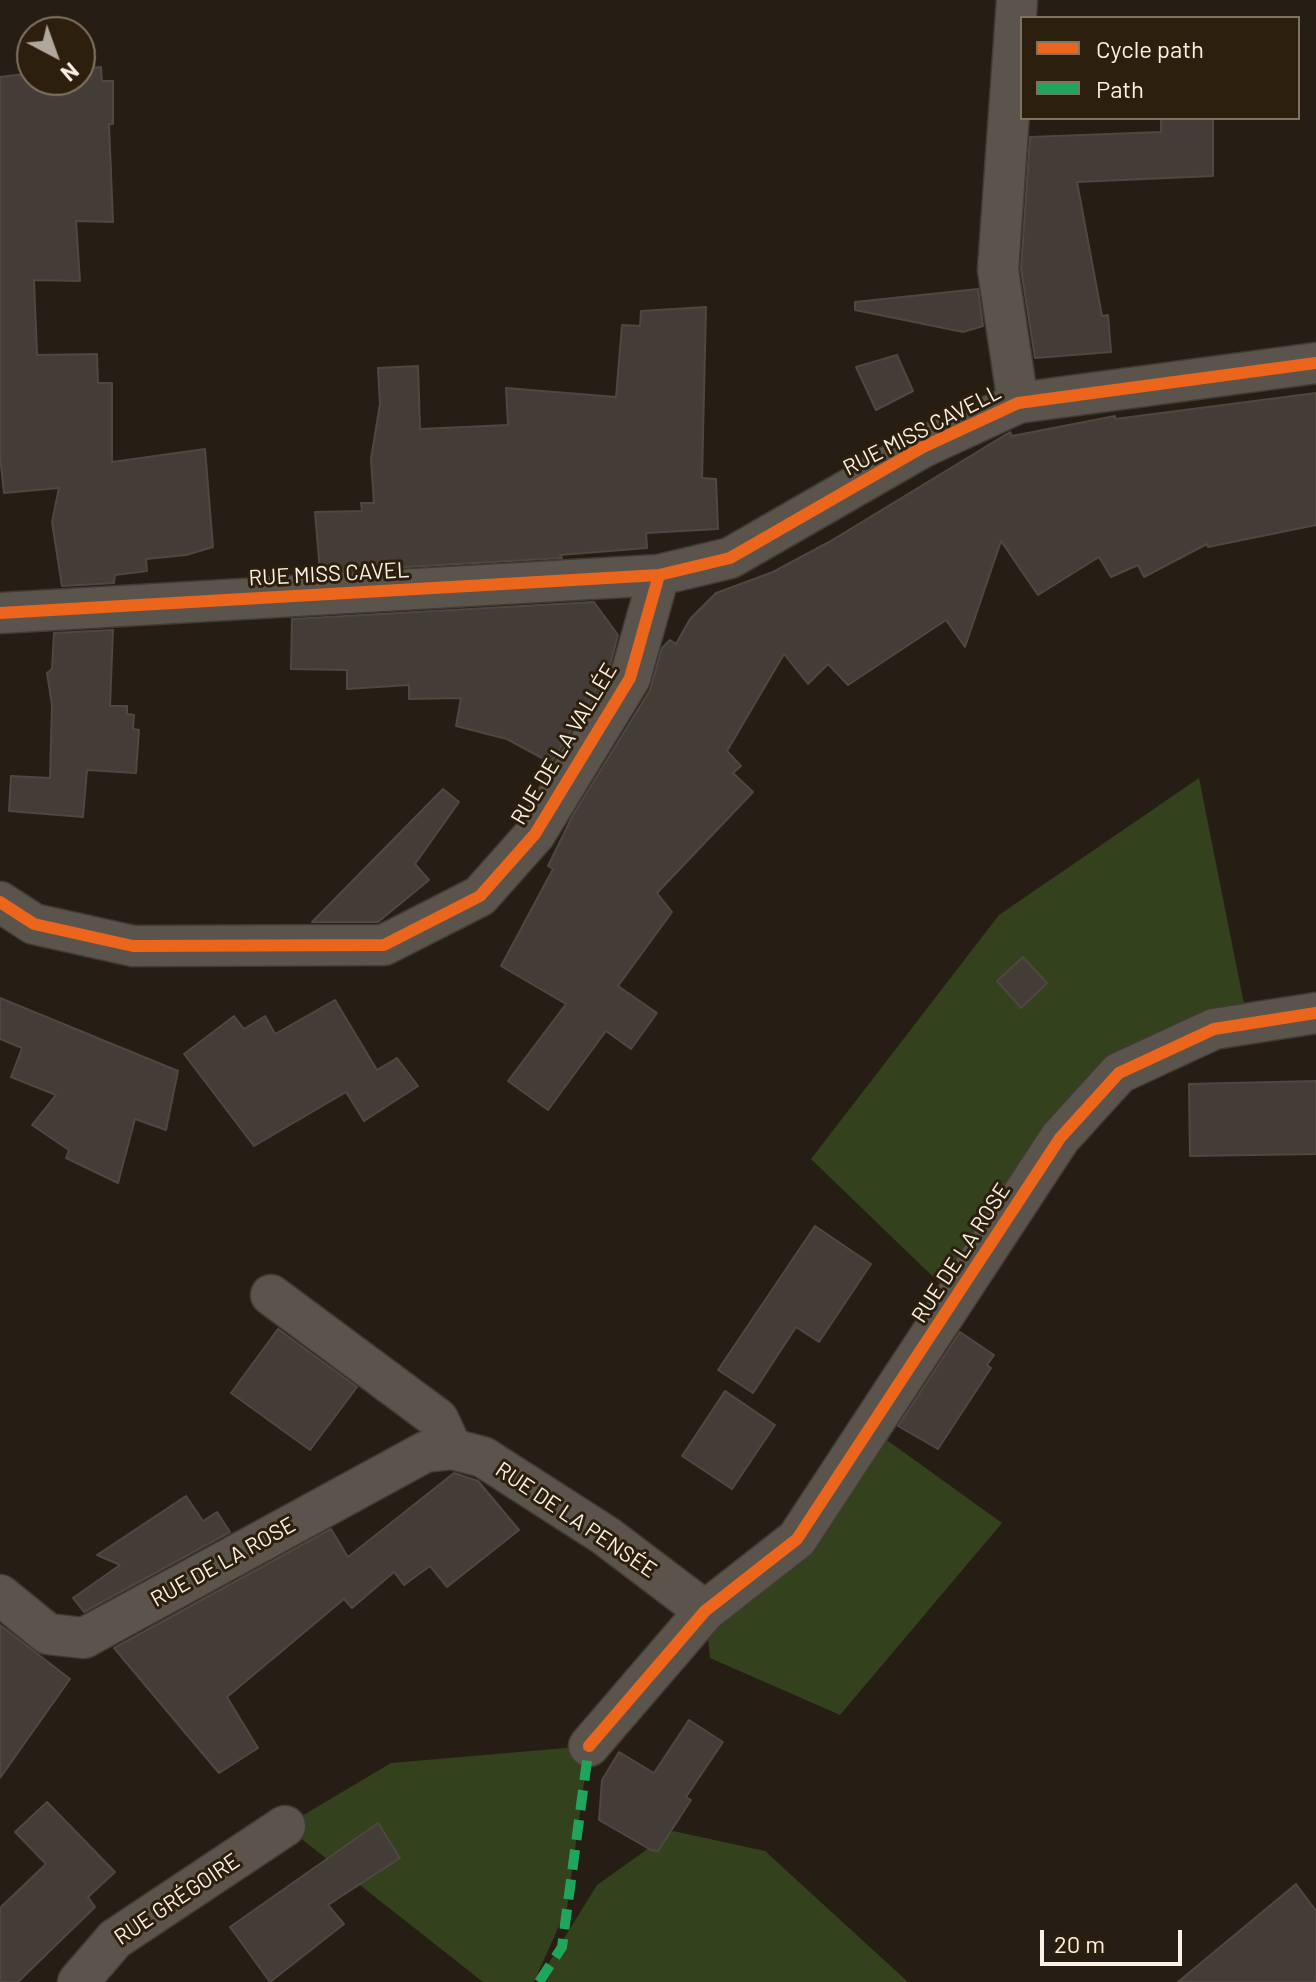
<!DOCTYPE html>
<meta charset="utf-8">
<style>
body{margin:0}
#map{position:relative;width:1316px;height:1982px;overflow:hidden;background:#261e15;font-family:Barlow,sans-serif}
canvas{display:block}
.legend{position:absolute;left:1020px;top:16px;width:280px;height:104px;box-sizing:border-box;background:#2d1f0e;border:2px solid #7f7364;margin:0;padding:10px 14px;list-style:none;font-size:24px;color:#fbf1e6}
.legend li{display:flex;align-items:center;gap:16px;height:40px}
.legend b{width:40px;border:2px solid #7f7364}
.north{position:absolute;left:16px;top:16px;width:80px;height:80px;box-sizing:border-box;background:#2d1f0e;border:2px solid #7f7364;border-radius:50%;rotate:139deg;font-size:22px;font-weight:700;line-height:32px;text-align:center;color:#fbf1e6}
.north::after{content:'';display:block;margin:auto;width:28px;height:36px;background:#b0a79d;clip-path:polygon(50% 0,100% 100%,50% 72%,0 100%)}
.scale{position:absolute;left:1040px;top:1930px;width:142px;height:36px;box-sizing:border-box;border:4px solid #fbf1e6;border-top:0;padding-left:10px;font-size:24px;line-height:28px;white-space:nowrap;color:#fbf1e6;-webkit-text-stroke:6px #2d1f0e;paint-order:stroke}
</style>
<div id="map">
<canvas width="1316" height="1982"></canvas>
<ul class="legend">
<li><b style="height:10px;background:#eb651d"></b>Cycle path</li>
<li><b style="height:10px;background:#20a55d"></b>Path</li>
</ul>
<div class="north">N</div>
<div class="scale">20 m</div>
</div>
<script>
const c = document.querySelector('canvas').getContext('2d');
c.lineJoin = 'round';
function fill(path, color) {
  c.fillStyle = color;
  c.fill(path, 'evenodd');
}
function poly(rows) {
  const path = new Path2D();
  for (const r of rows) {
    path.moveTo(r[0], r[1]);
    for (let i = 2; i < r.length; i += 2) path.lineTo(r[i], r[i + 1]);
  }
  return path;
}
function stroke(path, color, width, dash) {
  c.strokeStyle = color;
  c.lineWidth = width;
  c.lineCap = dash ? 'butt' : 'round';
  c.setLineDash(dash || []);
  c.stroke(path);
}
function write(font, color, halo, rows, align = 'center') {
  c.font = font + ' Barlow,sans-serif';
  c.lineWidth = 6;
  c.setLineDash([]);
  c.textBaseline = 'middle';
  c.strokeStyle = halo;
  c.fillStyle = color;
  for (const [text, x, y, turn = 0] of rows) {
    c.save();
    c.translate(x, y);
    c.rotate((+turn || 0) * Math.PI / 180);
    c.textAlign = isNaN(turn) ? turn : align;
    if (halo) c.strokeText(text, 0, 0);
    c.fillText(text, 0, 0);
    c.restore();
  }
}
fill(poly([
 [1199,778,1248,1024,1086,1111,955,1298,811,1159,999,915],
 [870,1428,1002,1523,840,1715,710,1658,705,1611],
 [589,1746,567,1908,534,1982,483,1982,285,1826,391,1763],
 [673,1831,765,1851,908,1982,537,1982,597,1885]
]), '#34411d');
const building = poly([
 [101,67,102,81,113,81,113,124,109,124,113,222,76,221,80,281,34,280,37,355,97,354,98,383,112,383,112,462,205,449,213,547,186,555,146,559,147,571,115,575,114,583,62,586,52,522,59,488,4,493,0,456,0,77,32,73,32,80,80,80,80,69,101,67],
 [1161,118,1213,118,1213,176,1077,182,1102,316,1108,315,1111,352,1035,358,1021,269,1030,137,1161,132,1161,118],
 [978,289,983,326,963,332,855,310,855,302,978,289],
 [706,307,702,478,716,479,718,529,646,533,647,548,560,555,562,558,320,572,315,512,362,511,361,503,374,503,371,459,380,404,378,368,418,366,420,429,508,425,506,388,616,397,622,325,640,326,641,311,706,307],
 [897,355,913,391,876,410,856,367,897,355],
 [1316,393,1316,525,1208,547,1207,544,1144,577,1138,565,1111,577,1099,557,1038,595,1001,541,965,647,946,620,848,685,828,664,808,684,784,654,727,751,741,766,733,773,753,792,657,893,672,912,618,986,657,1013,631,1049,606,1031,548,1110,508,1081,566,1004,501,966,553,869,548,866,573,815,650,690,662,648,670,640,676,644,690,619,716,593,773,572,829,542,1010,432,1012,436,1115,416,1115,419,1316,393],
 [594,602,618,635,609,669,551,763,507,739,456,726,461,698,409,699,409,685,347,689,347,670,291,669,292,619,594,602],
 [113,630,110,706,127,706,127,714,134,715,133,729,139,730,136,773,87,770,83,817,9,811,11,776,50,778,52,705,47,673,52,669,54,633,113,630],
 [443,789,459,802,415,864,429,880,378,922,312,922,443,789],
 [1023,957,1047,983,1021,1008,997,981,1023,957],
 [0,998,178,1071,166,1130,135,1119,118,1183,66,1158,69,1150,32,1125,56,1095,11,1077,22,1048,0,1039,0,998],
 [335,1000,377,1070,397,1058,418,1086,364,1121,346,1092,254,1146,184,1054,234,1016,244,1029,265,1016,275,1034,335,1000],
 [1316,1081,1316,1154,1190,1156,1189,1084,1316,1081],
 [815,1226,871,1264,819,1342,796,1327,753,1393,718,1370,815,1226],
 [278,1329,357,1387,310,1450,231,1393,278,1329],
 [960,1332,994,1355,987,1365,991,1368,938,1449,898,1426,960,1332],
 [725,1391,775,1425,732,1489,682,1456,725,1391],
 [454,1473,478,1481,519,1530,447,1587,430,1566,404,1585,394,1572,352,1608,344,1599,227,1697,258,1748,219,1773,114,1648,331,1529,348,1557,454,1473],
 [186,1496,203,1521,217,1512,230,1532,84,1612,73,1598,120,1565,97,1555,186,1496],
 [0,1625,70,1679,0,1778,0,1625],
 [689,1720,723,1742,686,1797,691,1800,658,1851,651,1850,599,1820,602,1780,619,1752,654,1773,689,1720],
 [47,1802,115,1872,88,1897,95,1907,18,1982,0,1982,0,1908,46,1864,15,1832,47,1802],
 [378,1823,400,1858,328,1905,344,1924,270,1982,230,1927,378,1823],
 [1296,1884,1316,1911,1316,1982,1178,1982,1296,1884]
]);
fill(building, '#443c36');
stroke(building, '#504741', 2);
const street = poly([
 [1017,0,998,270,1018,403],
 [0,613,659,575,730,558,923,447,1018,403,1316,363],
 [0,902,34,924,133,946,384,945,480,896,535,834,630,678,659,575],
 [271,1295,438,1419,452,1449,483,1457,606,1536,705,1611],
 [0,1595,48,1634,84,1638,425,1452,452,1449],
 [589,1746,705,1611,797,1539,1060,1138,1119,1073,1214,1029,1316,1013],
 [78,1982,115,1939,285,1826]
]);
stroke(street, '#423b34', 43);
stroke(street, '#5a544c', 40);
stroke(poly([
 [539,1982,562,1947,589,1746]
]), '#20a55d', 10, [20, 10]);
stroke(poly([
 [0,613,659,575,730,558,923,447,1018,403,1316,363],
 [0,902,34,924,133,946,384,945,480,896,535,834,630,678,659,575],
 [589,1746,705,1611,797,1539,1060,1138,1119,1073,1214,1029,1316,1013]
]), '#eb651d', 12);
write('22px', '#fbf1e6', '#2d1f0e', [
 ["RUE MISS CAVELL",922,430,-27],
 ["RUE MISS CAVEL",329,574,-3],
 ["RUE DE LA VALLÉE",564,744,-59],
 ["RUE DE LA ROSE",961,1253,-57],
 ["RUE DE LA PENSÉE",576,1520,34],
 ["RUE DE LA ROSE",223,1562,-29],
 ["RUE GRÉGOIRE",177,1899,-34]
]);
</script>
